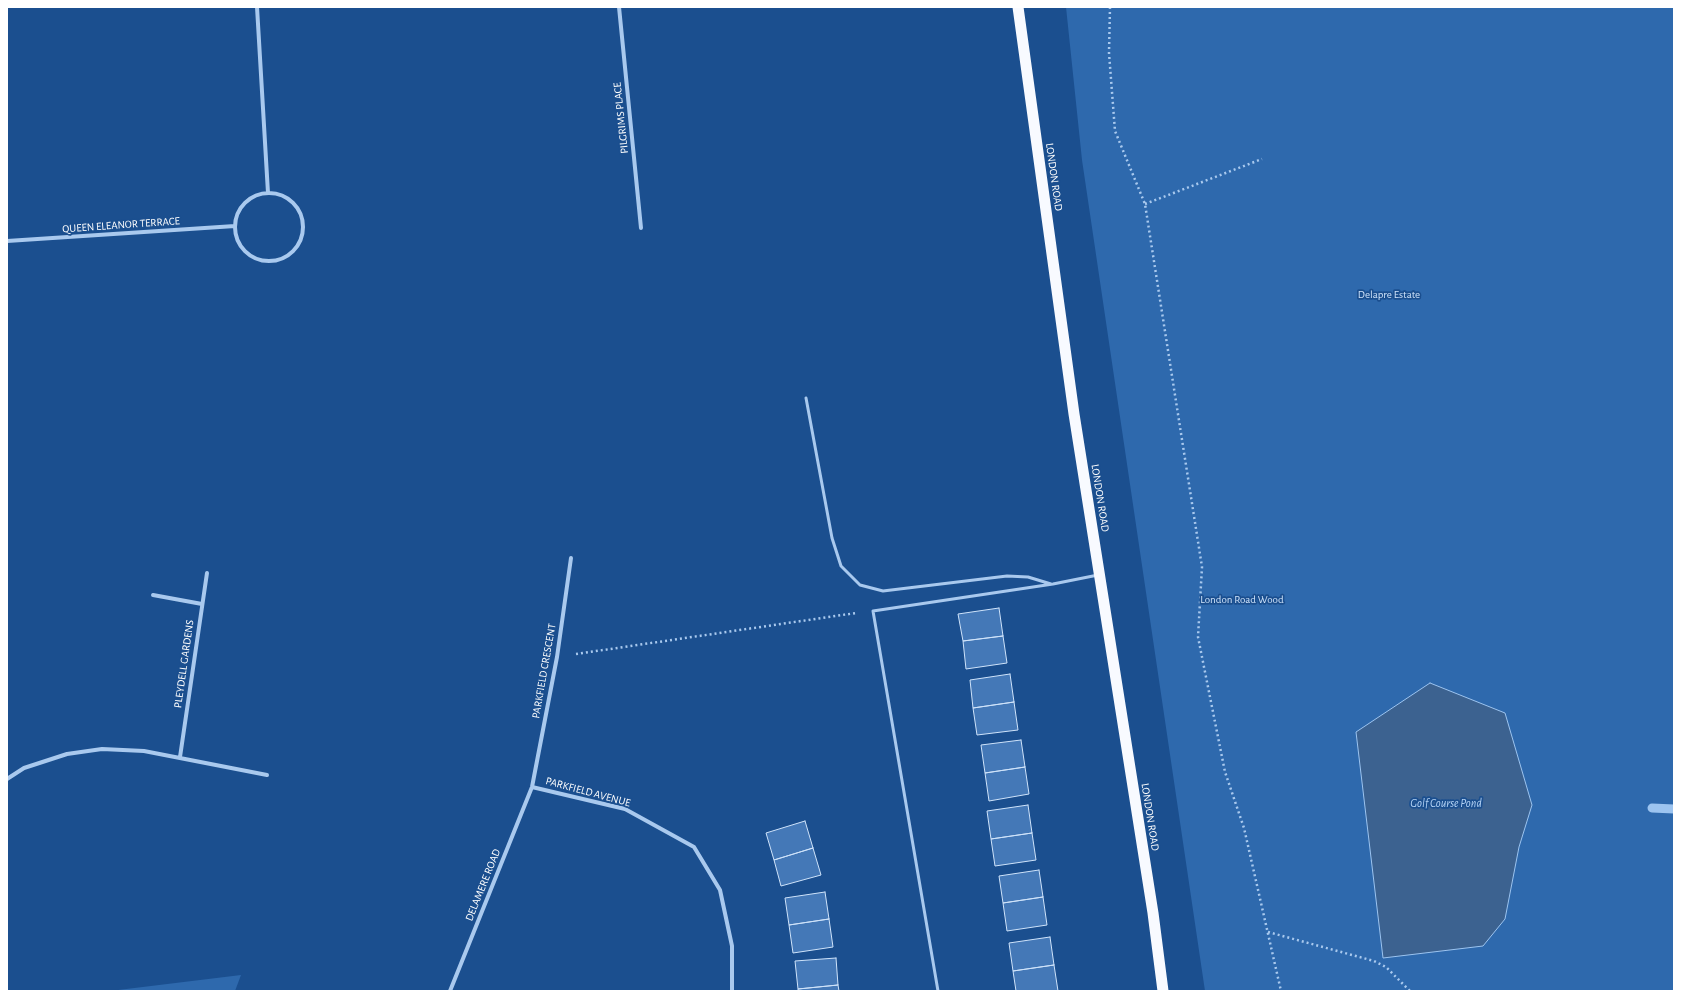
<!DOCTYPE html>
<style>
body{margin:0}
#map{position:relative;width:1681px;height:998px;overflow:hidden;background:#1b4f8f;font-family:"Alegreya Sans",sans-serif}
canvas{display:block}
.frame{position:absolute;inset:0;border:8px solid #fff;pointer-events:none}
</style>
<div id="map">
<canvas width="1681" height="998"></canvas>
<div class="frame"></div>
</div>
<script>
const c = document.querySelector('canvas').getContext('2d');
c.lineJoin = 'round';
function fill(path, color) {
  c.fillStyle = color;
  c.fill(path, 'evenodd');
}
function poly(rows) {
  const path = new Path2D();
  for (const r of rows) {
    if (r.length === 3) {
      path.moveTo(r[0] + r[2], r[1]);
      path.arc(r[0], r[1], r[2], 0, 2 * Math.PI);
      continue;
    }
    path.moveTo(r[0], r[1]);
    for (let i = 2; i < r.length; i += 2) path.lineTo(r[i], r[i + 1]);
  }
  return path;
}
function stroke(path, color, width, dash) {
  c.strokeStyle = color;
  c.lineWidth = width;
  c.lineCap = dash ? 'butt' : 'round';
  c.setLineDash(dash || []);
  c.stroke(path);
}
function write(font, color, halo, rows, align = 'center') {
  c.font = font + ' "Alegreya Sans",sans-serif';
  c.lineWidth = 3.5;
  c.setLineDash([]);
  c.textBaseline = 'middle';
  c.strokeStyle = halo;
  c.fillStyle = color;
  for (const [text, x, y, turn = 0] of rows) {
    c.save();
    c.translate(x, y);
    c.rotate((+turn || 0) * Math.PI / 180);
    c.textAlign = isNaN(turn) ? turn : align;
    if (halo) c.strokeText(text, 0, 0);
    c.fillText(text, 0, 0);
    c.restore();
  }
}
fill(poly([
 [1066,7,1674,7,1674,991,1205,991,1082,160],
 [241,975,235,991,110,991]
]), '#2e69ad');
const water = poly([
 [1430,683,1505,713,1532,805,1519,847,1505,919,1483,946,1383,958,1356,732,1430,683]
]);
fill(water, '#3c6290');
stroke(water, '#9cc4f0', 1);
stroke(poly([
 [1652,808,1674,809]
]), '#9cc4f0', 9);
const building = poly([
 [999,608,1003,636,963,641,958,614,999,608],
 [1003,636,1007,663,966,669,963,641,1003,636],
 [1010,674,1014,702,973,708,970,680,1010,674],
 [1014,702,1018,730,977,735,973,708,1014,702],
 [1021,740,1025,767,985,773,981,745,1021,740],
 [1025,767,1029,794,989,801,985,773,1025,767],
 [1028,805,1032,833,991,839,987,811,1028,805],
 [805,821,813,848,774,860,766,833,805,821],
 [1032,833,1036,860,995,866,991,839,1032,833],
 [813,848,821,875,781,886,774,860,813,848],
 [1039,870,1043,897,1003,903,999,876,1039,870],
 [825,892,829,919,789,925,785,898,825,892],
 [1043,897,1047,925,1007,931,1003,903,1043,897],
 [829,919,833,947,793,953,789,925,829,919],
 [1050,937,1054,965,1013,971,1009,943,1050,937],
 [836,958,838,985,798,989,795,961,836,958],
 [1054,965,1058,991,1016,991,1013,971,1054,965],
 [838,985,839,991,798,991,798,989,838,985]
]);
fill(building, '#4478b7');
stroke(building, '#cfe3fa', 1);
stroke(poly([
 [1110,7,1109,53,1115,131,1145,204,1202,567,1198,637,1225,772,1244,828,1281,991],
 [1145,204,1262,159],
 [576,654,856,613],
 [1268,932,1374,961,1386,967,1410,991]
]), '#a9c9ee', 2.5, [2, 3]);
stroke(poly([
 [806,398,832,538,841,566,860,585,883,591,1007,576,1028,577,1051,584],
 [938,991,873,611,1053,584,1098,575]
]), '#a9c9ee', 3);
stroke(poly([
 [257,7,268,193],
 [619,7,641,228],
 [269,227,34],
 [7,241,235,226],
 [153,595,202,604],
 [180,757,207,573],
 [7,779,24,768,67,754,102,749,144,751,267,775],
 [532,787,625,809,694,847,720,890,732,946,732,991],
 [450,991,532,787,557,657,571,558]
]), '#a9c9ee', 4);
stroke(poly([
 [1018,7,1074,414,1153,913,1163,991]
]), '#f8faff', 11);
write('11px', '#fff', '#1b4f8f', [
 ["PILGRIMS PLACE",621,118,-96],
 ["LONDON ROAD",1054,177,82],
 ["QUEEN ELEANOR TERRACE",121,225,-4],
 ["LONDON ROAD",1100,498,81],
 ["PLEYDELL GARDENS",184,664,-82],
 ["PARKFIELD CRESCENT",544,671,-80],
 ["PARKFIELD AVENUE",588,792,15],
 ["LONDON ROAD",1150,817,81],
 ["DELAMERE ROAD",483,885,-68]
]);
write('11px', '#cfe3fa', '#1b4f8f', [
 ["Delapre Estate",1389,295],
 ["London Road Wood",1242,600]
]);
write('italic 12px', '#b5d3f5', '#1b4f8f', [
 ["Golf Course Pond",1446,803]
]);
</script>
